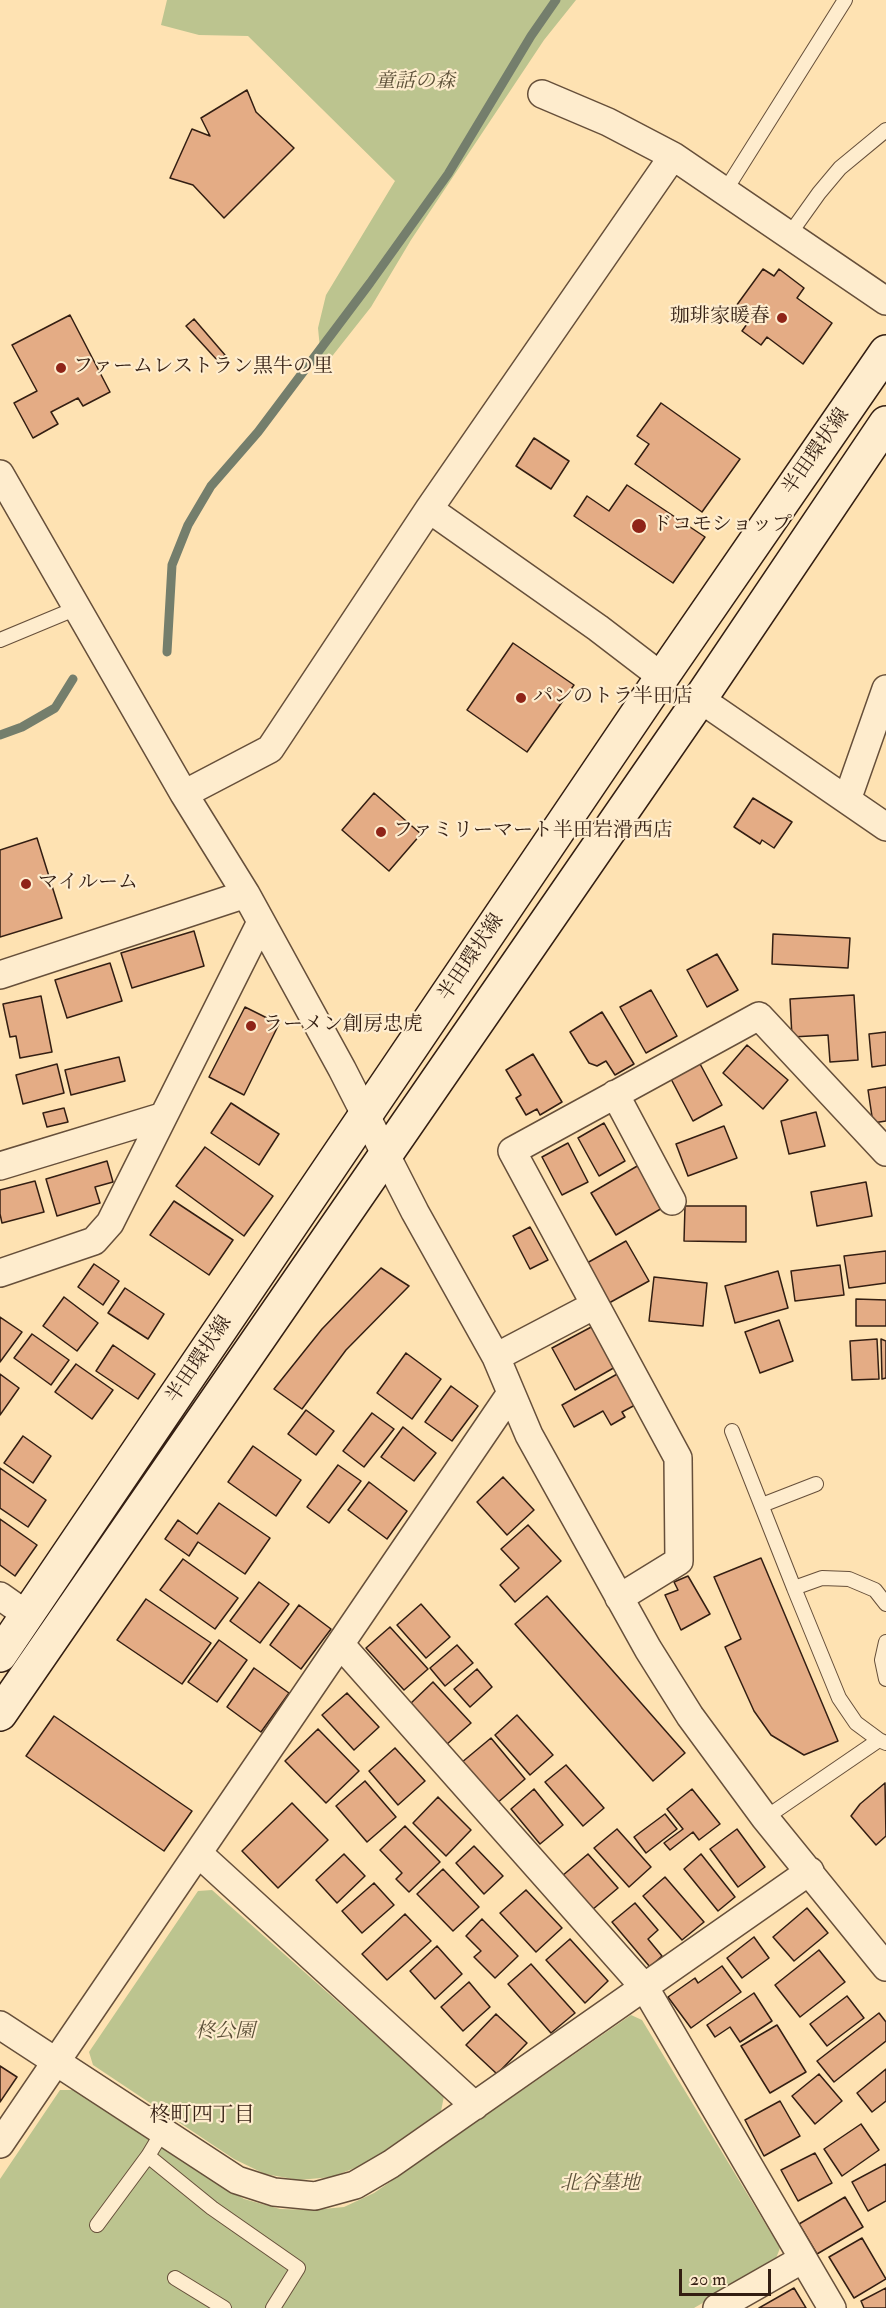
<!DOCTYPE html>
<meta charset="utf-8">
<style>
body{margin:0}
#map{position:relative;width:886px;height:2308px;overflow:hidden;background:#fee2b2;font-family:"IM FELL Double Pica",serif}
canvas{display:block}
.scale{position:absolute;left:679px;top:2269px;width:92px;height:27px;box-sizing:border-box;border:3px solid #331e12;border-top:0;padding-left:8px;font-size:18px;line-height:21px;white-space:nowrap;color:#331e12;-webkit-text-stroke:4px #feeccd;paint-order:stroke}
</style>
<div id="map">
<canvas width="886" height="2308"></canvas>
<div class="scale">20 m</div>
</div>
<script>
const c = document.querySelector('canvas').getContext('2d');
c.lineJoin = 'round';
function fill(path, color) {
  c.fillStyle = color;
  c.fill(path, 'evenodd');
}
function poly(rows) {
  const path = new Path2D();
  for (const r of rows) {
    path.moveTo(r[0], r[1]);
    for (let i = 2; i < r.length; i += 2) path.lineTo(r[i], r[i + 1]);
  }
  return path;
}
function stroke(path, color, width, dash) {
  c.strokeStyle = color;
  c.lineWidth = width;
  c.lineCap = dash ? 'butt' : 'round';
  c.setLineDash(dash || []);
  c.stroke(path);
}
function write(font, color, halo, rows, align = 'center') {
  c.font = font + ' "IM FELL Double Pica","Noto Serif JP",serif';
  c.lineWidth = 4.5;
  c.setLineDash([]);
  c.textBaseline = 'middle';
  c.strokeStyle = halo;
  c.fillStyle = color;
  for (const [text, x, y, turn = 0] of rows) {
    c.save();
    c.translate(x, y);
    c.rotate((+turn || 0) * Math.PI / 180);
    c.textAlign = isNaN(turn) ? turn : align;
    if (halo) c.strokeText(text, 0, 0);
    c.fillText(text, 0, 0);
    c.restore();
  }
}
fill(poly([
 [167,0,576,0,544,40,411,240,371,307,322,369,318,328,326,295,395,181,248,36,199,35,161,25],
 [212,1890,444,2096,441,2111,367,2163,332,2177,299,2180,265,2174,234,2159,93,2065,89,2052,198,1891],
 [631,2015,642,2020,780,2248,775,2261,694,2308,0,2308,0,2179,60,2090,76,2090,213,2181,244,2199,280,2209,313,2210,344,2207,374,2193]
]), '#bcc48f');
stroke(poly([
 [167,652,172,565,188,525,211,486,258,432,370,283,448,174,531,36,556,0],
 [0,735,22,727,55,708,73,679]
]), '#747e6c', 9);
const building = poly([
 [247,90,256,112,294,148,224,218,193,185,170,178,192,129,210,136,201,118,247,90],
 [763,269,774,276,779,269,804,288,797,298,832,323,803,364,767,337,761,345,742,331,747,324,731,313,763,269],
 [70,315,110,392,83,406,78,398,51,412,58,424,33,438,14,403,37,391,12,345,70,315],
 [194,319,225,355,218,361,186,326,194,319],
 [661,403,740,459,702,512,635,464,649,444,637,436,661,403],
 [534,438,569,461,551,489,516,466,534,438],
 [627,485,705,537,673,583,574,516,587,496,609,511,627,485],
 [513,643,574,685,527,752,467,710,513,643],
 [374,793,421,834,389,871,342,830,374,793],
 [753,798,792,822,774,848,762,840,760,844,734,827,753,798],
 [37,838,62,918,0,937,0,850,37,838],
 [194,931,204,966,132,988,121,953,194,931],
 [773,934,850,938,848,968,772,964,773,934],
 [717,954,738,990,707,1007,687,970,717,954],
 [110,963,122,1001,67,1018,55,980,110,963],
 [651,990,677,1036,646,1053,620,1007,651,990],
 [854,995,858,1060,830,1062,828,1035,792,1037,790,999,854,995],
 [41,996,52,1052,20,1058,16,1036,10,1037,3,1004,41,996],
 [245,1007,279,1024,244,1095,209,1077,245,1007],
 [602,1012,634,1064,615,1075,606,1061,597,1066,589,1063,570,1032,602,1012],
 [886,1032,886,1065,872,1067,869,1034,886,1032],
 [747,1045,788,1080,763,1109,723,1073,747,1045],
 [533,1054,562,1102,540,1115,537,1109,526,1115,516,1098,521,1095,506,1070,533,1054],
 [119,1057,125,1081,71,1095,65,1070,119,1057],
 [699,1062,722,1105,693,1121,670,1077,699,1062],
 [57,1064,64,1093,23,1104,16,1075,57,1064],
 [886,1087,886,1121,873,1123,868,1090,886,1087],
 [231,1103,279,1134,259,1165,211,1133,231,1103],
 [64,1108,68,1122,47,1127,43,1113,64,1108],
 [816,1112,825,1146,789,1154,781,1121,816,1112],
 [604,1123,625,1161,599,1176,578,1138,604,1123],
 [724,1126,737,1158,688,1176,676,1144,724,1126],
 [568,1143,588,1182,562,1195,542,1157,568,1143],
 [205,1147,273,1196,244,1236,176,1186,205,1147],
 [107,1161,113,1182,95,1187,100,1203,57,1216,46,1179,107,1161],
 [639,1165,664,1207,616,1235,591,1193,639,1165],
 [35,1181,44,1212,2,1223,0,1214,0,1190,35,1181],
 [866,1182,872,1216,817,1226,811,1192,866,1182],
 [174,1201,233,1240,209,1275,150,1235,174,1201],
 [685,1206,746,1206,746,1242,684,1241,685,1206],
 [530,1227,548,1260,530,1269,513,1236,530,1227],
 [626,1241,649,1281,609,1303,587,1263,626,1241],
 [886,1251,886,1283,849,1288,844,1256,886,1251],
 [94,1264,119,1281,103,1305,78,1287,94,1264],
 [840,1265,844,1295,795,1301,791,1271,840,1265],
 [381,1268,409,1286,346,1350,302,1409,274,1389,322,1329,381,1268],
 [778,1271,788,1308,735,1323,725,1286,778,1271],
 [654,1277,707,1283,703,1326,649,1321,654,1277],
 [125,1288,164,1314,148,1339,108,1313,125,1288],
 [64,1297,98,1323,77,1351,43,1326,64,1297],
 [856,1299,886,1300,886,1326,856,1326,856,1299],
 [0,1317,22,1332,0,1362,0,1317],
 [779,1320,793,1361,760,1373,745,1332,779,1320],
 [595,1325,617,1366,575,1390,552,1348,595,1325],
 [32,1334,69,1360,51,1385,14,1358,32,1334],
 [877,1339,879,1379,852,1380,850,1341,877,1339],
 [881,1339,886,1341,886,1378,882,1379,881,1339],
 [113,1345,155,1374,138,1399,96,1371,113,1345],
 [406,1353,441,1379,412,1419,377,1393,406,1353],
 [76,1364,113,1390,92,1419,55,1392,76,1364],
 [619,1373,637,1404,622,1412,625,1417,611,1425,603,1411,574,1427,562,1405,619,1373],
 [0,1374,19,1388,0,1415,0,1374],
 [451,1386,478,1406,452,1441,425,1422,451,1386],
 [306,1410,334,1431,316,1455,288,1434,306,1410],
 [372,1413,394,1429,364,1467,343,1451,372,1413],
 [403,1427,436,1453,414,1481,381,1457,403,1427],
 [23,1436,51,1456,33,1483,4,1463,23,1436],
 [253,1446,301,1480,276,1516,228,1482,253,1446],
 [338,1465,361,1481,329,1523,307,1507,338,1465],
 [0,1468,46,1500,28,1527,0,1508,0,1468],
 [503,1477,534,1510,507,1535,477,1502,503,1477],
 [369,1482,407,1511,387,1539,348,1510,369,1482],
 [219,1503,270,1538,245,1574,198,1542,189,1556,165,1539,178,1520,197,1534,219,1503],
 [0,1519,37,1545,15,1576,0,1565,0,1519],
 [528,1525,561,1561,515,1602,500,1585,519,1568,501,1549,528,1525],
 [761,1558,838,1741,804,1755,771,1735,754,1711,725,1647,741,1639,714,1577,761,1558],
 [183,1559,238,1598,215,1629,160,1590,183,1559],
 [688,1576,710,1614,681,1630,665,1595,678,1590,674,1582,688,1576],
 [259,1582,289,1604,260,1643,230,1621,259,1582],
 [547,1596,685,1753,653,1781,515,1624,547,1596],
 [146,1599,211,1643,182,1684,117,1640,146,1599],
 [421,1604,450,1637,426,1658,397,1625,421,1604],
 [299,1605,331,1629,301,1669,270,1645,299,1605],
 [390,1627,428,1669,404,1690,366,1648,390,1627],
 [219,1640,247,1660,217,1702,188,1682,219,1640],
 [457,1645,473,1663,445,1686,430,1668,457,1645],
 [254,1668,289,1693,261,1732,227,1707,254,1668],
 [477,1669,492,1687,470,1707,454,1689,477,1669],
 [433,1682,471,1723,446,1745,409,1705,433,1682],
 [347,1693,379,1727,354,1750,322,1715,347,1693],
 [517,1715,553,1755,530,1775,495,1735,517,1715],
 [54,1716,192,1811,164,1851,26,1756,54,1716],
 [318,1729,359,1771,326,1803,285,1761,318,1729],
 [491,1738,525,1779,496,1804,461,1763,491,1738],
 [395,1748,425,1781,398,1805,369,1771,395,1748],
 [566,1765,604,1808,583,1826,545,1782,566,1765],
 [365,1781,396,1817,367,1842,336,1806,365,1781],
 [885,1783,886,1836,876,1845,851,1816,860,1804,885,1783],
 [534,1789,563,1825,540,1844,511,1809,534,1789],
 [692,1789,720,1824,699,1840,693,1832,670,1850,664,1843,683,1829,667,1809,692,1789],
 [438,1797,471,1830,446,1856,413,1823,438,1797],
 [292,1803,328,1840,278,1888,242,1851,292,1803],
 [665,1814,677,1829,646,1853,634,1837,665,1814],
 [405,1826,440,1862,409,1892,396,1879,402,1873,380,1850,405,1826],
 [617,1829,651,1867,629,1887,594,1848,617,1829],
 [737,1829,765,1867,738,1887,710,1849,737,1829],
 [474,1846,503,1876,484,1894,456,1863,474,1846],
 [344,1854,365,1876,337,1903,316,1880,344,1854],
 [588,1854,618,1888,592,1910,562,1876,588,1854],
 [701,1854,735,1897,718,1911,684,1869,701,1854],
 [443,1869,479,1907,453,1931,417,1894,443,1869],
 [665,1877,704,1922,682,1940,643,1896,665,1877],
 [374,1883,394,1905,362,1933,342,1911,374,1883],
 [526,1890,562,1928,536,1952,500,1913,526,1890],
 [635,1903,658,1930,648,1939,662,1956,650,1967,612,1922,635,1903],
 [807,1908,828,1933,794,1961,773,1937,807,1908],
 [405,1914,431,1941,387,1980,362,1954,405,1914],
 [482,1919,518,1956,495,1978,474,1957,481,1951,466,1936,482,1919],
 [754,1937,769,1958,742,1978,727,1958,754,1937],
 [570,1939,608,1981,585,2003,546,1960,570,1939],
 [437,1946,462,1974,435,1999,410,1971,437,1946],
 [819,1950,845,1982,800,2017,775,1985,819,1950],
 [531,1964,575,2013,551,2033,508,1984,531,1964],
 [722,1966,741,1992,691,2028,668,1997,695,1978,698,1983,722,1966],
 [469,1982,490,2007,463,2031,441,2007,469,1982],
 [754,1993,772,2021,740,2042,730,2027,715,2037,707,2025,754,1993],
 [847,1996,864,2018,827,2046,810,2024,847,1996],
 [879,2013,886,2022,886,2041,834,2082,817,2061,879,2013],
 [496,2014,527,2043,497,2074,466,2045,496,2014],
 [777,2025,806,2072,770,2093,741,2046,777,2025],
 [0,2066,17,2077,0,2102,0,2066],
 [886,2069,886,2101,872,2112,857,2093,886,2069],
 [819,2074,842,2101,815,2124,792,2096,819,2074],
 [780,2101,800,2136,764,2156,745,2120,780,2101],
 [861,2124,879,2150,842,2176,824,2149,861,2124],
 [815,2153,832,2183,798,2201,781,2170,815,2153],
 [886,2164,886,2201,868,2211,852,2182,886,2164],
 [845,2197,863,2227,817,2254,799,2224,845,2197],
 [862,2238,886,2279,854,2298,829,2257,862,2238],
 [794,2288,806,2308,759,2308,794,2288],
 [886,2288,886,2308,864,2308,861,2301,886,2288]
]);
fill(building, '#e4ac85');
stroke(building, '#331e12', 1.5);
const service = poly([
 [725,191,845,0],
 [789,235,819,193,840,168,886,130],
 [0,640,77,608],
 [732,1431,794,1588],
 [762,1505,816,1484],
 [886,1604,875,1590,849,1579,822,1578,794,1588,839,1698,856,1723,879,1740,886,1743],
 [886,1642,882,1660,886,1679],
 [765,1818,879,1740],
 [148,2156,212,2208,298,2268,273,2308],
 [97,2225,148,2156,163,2131],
 [175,2278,224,2308]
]);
const minor = poly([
 [542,94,608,122,673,156,886,301],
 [0,474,184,794,246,894,342,1069,415,1212,496,1357,529,1435,648,1649,690,1716,765,1818,886,1967],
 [429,509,598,628,662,677],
 [700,699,886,827],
 [184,794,270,749,429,509,673,156],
 [847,800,886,689],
 [0,975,246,894],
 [615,1094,672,1201],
 [0,1166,161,1117],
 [0,1273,94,1241,110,1223,261,922],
 [496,1357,595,1305],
 [0,1596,27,1615],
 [619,1598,679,1561,678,1458,512,1151,759,1016,886,1152],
 [341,1645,645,1988,832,2308],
 [198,1853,475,2106],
 [0,2025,237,2180,274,2192,315,2196,355,2185,391,2164,810,1871],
 [0,2144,511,1393],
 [717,2308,803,2259]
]);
const secondary = poly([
 [0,1655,662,677,886,352],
 [0,1714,700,699,886,423]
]);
stroke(service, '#664f3a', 16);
stroke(minor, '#664f3a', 30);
stroke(secondary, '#331e12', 36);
stroke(service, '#feeccd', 14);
stroke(minor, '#feeccd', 27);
stroke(secondary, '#feeccd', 33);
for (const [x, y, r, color] of [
 [782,318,6,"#8f2418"],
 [61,368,6,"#8f2418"],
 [639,526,8,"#8f2418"],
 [521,698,6,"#8f2418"],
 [381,832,6,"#8f2418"],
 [26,884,6,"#8f2418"],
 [251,1026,6,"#8f2418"]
]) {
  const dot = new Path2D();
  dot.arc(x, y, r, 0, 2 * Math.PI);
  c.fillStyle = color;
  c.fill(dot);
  stroke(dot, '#feeccd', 2);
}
write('italic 20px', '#5c5038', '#feeccd', [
 ["童話の森",415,83],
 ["柊公園",225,2033],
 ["北谷墓地",600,2185]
]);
write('20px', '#331e12', '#feeccd', [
 ["珈琲家暖春",770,318,"right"],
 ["ファームレストラン黒牛の里",73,368],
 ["ドコモショップ",652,526],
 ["パンのトラ半田店",533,698],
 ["ファミリーマート半田岩滑西店",393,832],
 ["マイルーム",38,884],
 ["ラーメン創房忠虎",263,1026]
], 'left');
write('20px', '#331e12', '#feeccd', [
 ["半田環状線",817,452,-55],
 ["半田環状線",472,958,-56],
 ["半田環状線",200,1360,-56]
]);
write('21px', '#331e12', '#feeccd', [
 ["柊町四丁目",202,2116]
]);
</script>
